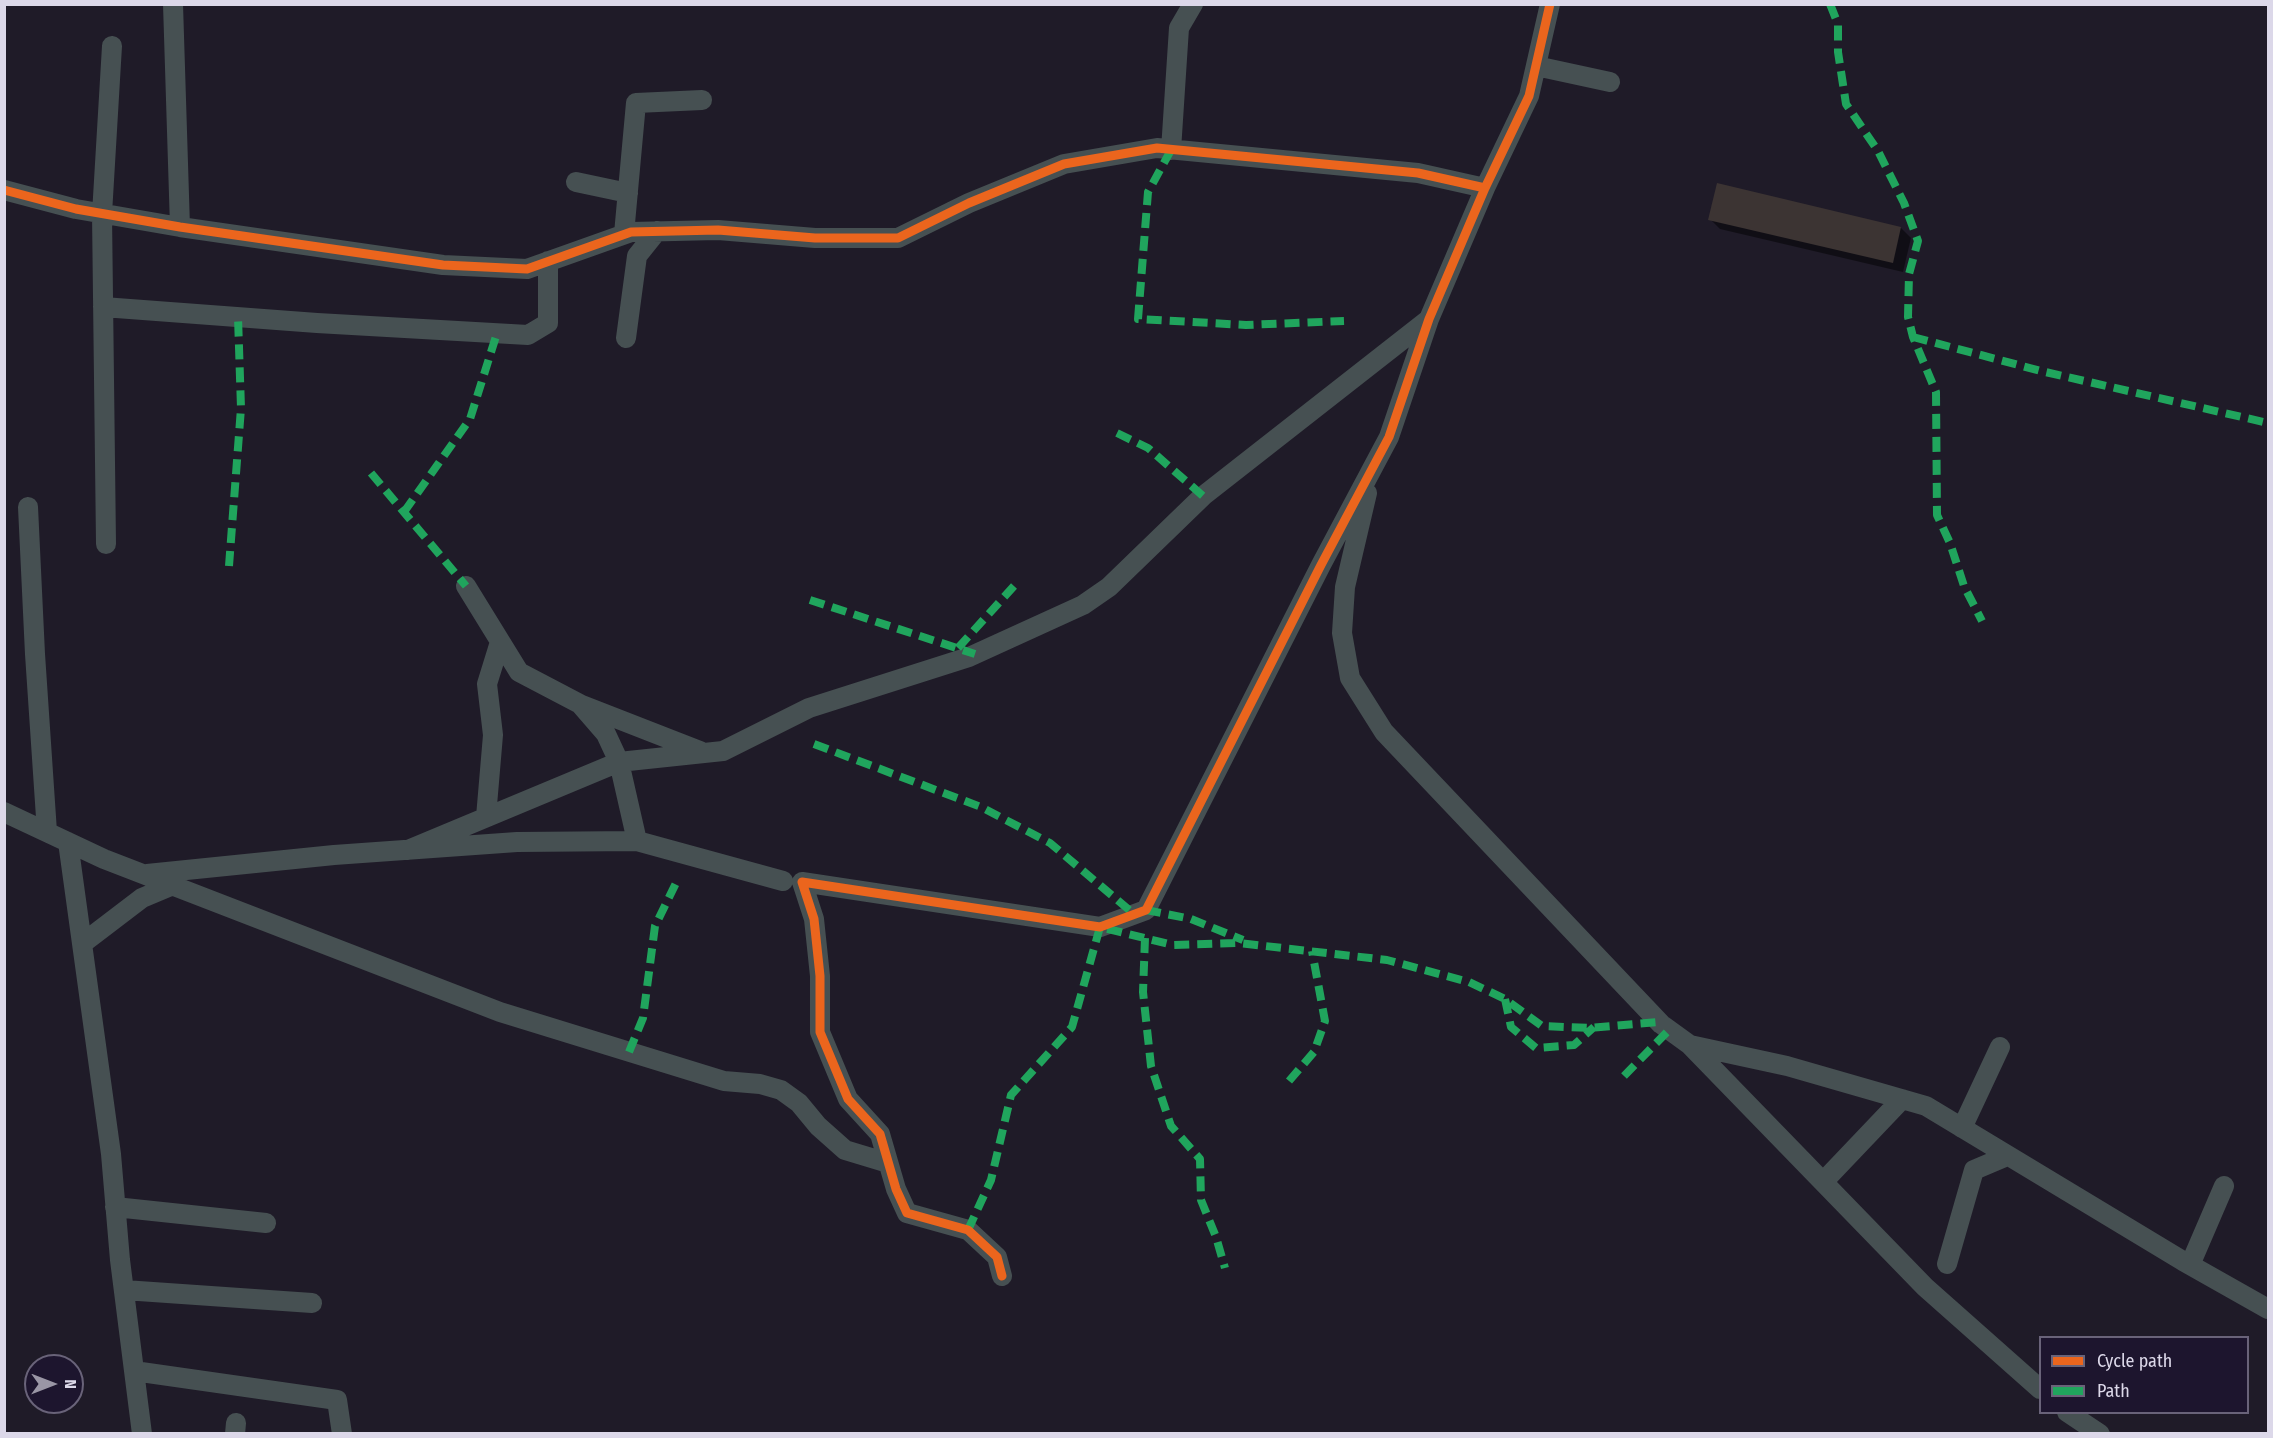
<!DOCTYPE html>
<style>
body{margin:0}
#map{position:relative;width:2273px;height:1438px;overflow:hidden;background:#1f1b28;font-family:"Fira Sans Condensed",sans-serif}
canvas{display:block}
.frame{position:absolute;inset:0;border:6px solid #dcd8e9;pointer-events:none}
.legend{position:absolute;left:2039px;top:1336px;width:210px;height:78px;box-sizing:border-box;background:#1d152e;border:2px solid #696379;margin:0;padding:8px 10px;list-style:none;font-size:18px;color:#dcd8e9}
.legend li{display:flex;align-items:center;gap:12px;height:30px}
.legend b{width:30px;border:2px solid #696379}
.north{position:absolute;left:24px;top:1354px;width:60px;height:60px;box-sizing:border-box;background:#1d152e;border:2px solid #696379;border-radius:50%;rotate:90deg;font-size:16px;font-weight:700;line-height:24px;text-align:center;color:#dcd8e9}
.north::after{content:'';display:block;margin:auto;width:21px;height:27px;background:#9a96a5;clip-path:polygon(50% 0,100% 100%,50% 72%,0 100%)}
</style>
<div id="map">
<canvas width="2273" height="1438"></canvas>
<div class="frame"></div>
<ul class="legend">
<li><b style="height:8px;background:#eb651d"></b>Cycle path</li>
<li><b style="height:8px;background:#20a55d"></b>Path</li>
</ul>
<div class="north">N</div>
</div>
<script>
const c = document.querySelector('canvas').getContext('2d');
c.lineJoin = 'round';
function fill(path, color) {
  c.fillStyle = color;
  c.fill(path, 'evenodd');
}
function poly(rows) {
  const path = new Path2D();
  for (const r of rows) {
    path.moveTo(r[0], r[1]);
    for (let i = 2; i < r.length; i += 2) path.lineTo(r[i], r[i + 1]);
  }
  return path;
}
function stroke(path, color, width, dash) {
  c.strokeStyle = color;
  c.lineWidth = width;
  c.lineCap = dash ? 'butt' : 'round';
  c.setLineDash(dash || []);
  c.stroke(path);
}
fill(poly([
 [1710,219,1901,228,1911,238,1903,272,1720,229]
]), '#0007');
fill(poly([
 [1717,183,1901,227,1893,263,1708,220]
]), '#3c3433');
stroke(poly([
 [173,4,180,227],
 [1536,66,1610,82],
 [1171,150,1179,28,1193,4],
 [576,182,628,193],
 [4,190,76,209,180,227,443,265,527,269,631,232,718,230,815,238,898,238,969,203,1064,164,1157,148,1418,173,1485,188,1529,96,1550,4],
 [624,234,636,103,702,100],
 [103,307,317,323,528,335,548,323,548,261],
 [626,338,637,256,657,231],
 [1367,493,1345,587,1342,633,1350,678,1384,732,1661,1024,1690,1045,1925,1287,2040,1389],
 [28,507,35,654,47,832],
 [106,544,102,214,112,46],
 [466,586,519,672,580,704,606,734,619,762,637,841],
 [582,705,700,751],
 [4,812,104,859,500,1012,724,1081,760,1084,781,1090,799,1103,818,1126,845,1150,888,1163],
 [486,817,493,735,487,684,500,642],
 [68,842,111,1154,120,1260,142,1434],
 [408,850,619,762,723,751,809,708,969,657,1083,605,1109,587,1203,496,1429,319],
 [147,874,334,855,517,842,637,841,783,881],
 [83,943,142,898,173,885],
 [1690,1045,1787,1066,1926,1106,2183,1261,2268,1309],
 [1962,1128,2000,1047],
 [1823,1182,1902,1099],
 [115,1207,266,1223],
 [1947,1264,1974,1170,2007,1156],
 [2190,1265,2224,1186],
 [1002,1276,997,1257,968,1230,907,1213,896,1189,880,1134,848,1099,820,1032,820,976,814,919,802,882,1100,927,1146,910,1321,565,1389,437,1429,319,1485,188],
 [124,1290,312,1303],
 [134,1371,337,1400,342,1434],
 [2067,1412,2100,1434],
 [235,1434,236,1423]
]), '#465052', 20);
stroke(poly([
 [1830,4,1838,24,1838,52,1846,104,1878,151,1904,203,1918,241,1909,274,1908,317,1913,337,1936,392,1937,515,1950,543,1964,586,1982,621],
 [1171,150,1148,192,1138,319,1246,325,1344,321],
 [1913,337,2041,371,2268,423],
 [1117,433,1148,448,1203,496],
 [371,473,466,586],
 [404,512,470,419,497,333],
 [229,566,241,408,238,317],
 [810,600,975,654],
 [958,648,1014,586],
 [814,744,981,807,1050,843,1134,914],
 [1146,910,1191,919,1243,940],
 [1145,938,1143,992,1151,1066,1171,1126,1200,1159,1201,1200,1216,1237,1225,1268],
 [1505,999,1511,1027,1536,1048,1574,1045,1594,1027],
 [629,1052,643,1018,655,926,677,881],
 [1624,1076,1669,1030],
 [1289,1081,1314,1052,1325,1021,1312,951],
 [968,1230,991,1180,1011,1095,1072,1027,1100,927,1173,945,1239,943,1387,960,1469,982,1505,999,1542,1026,1590,1028,1659,1022]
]), '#20a55d', 8, [15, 8]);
stroke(poly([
 [4,190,76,209,180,227,443,265,527,269,631,232,718,230,815,238,898,238,969,203,1064,164,1157,148,1418,173,1485,188,1529,96,1550,4],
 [1002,1276,997,1257,968,1230,907,1213,896,1189,880,1134,848,1099,820,1032,820,976,814,919,802,882,1100,927,1146,910,1321,565,1389,437,1429,319,1485,188]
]), '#eb651d', 9);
</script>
